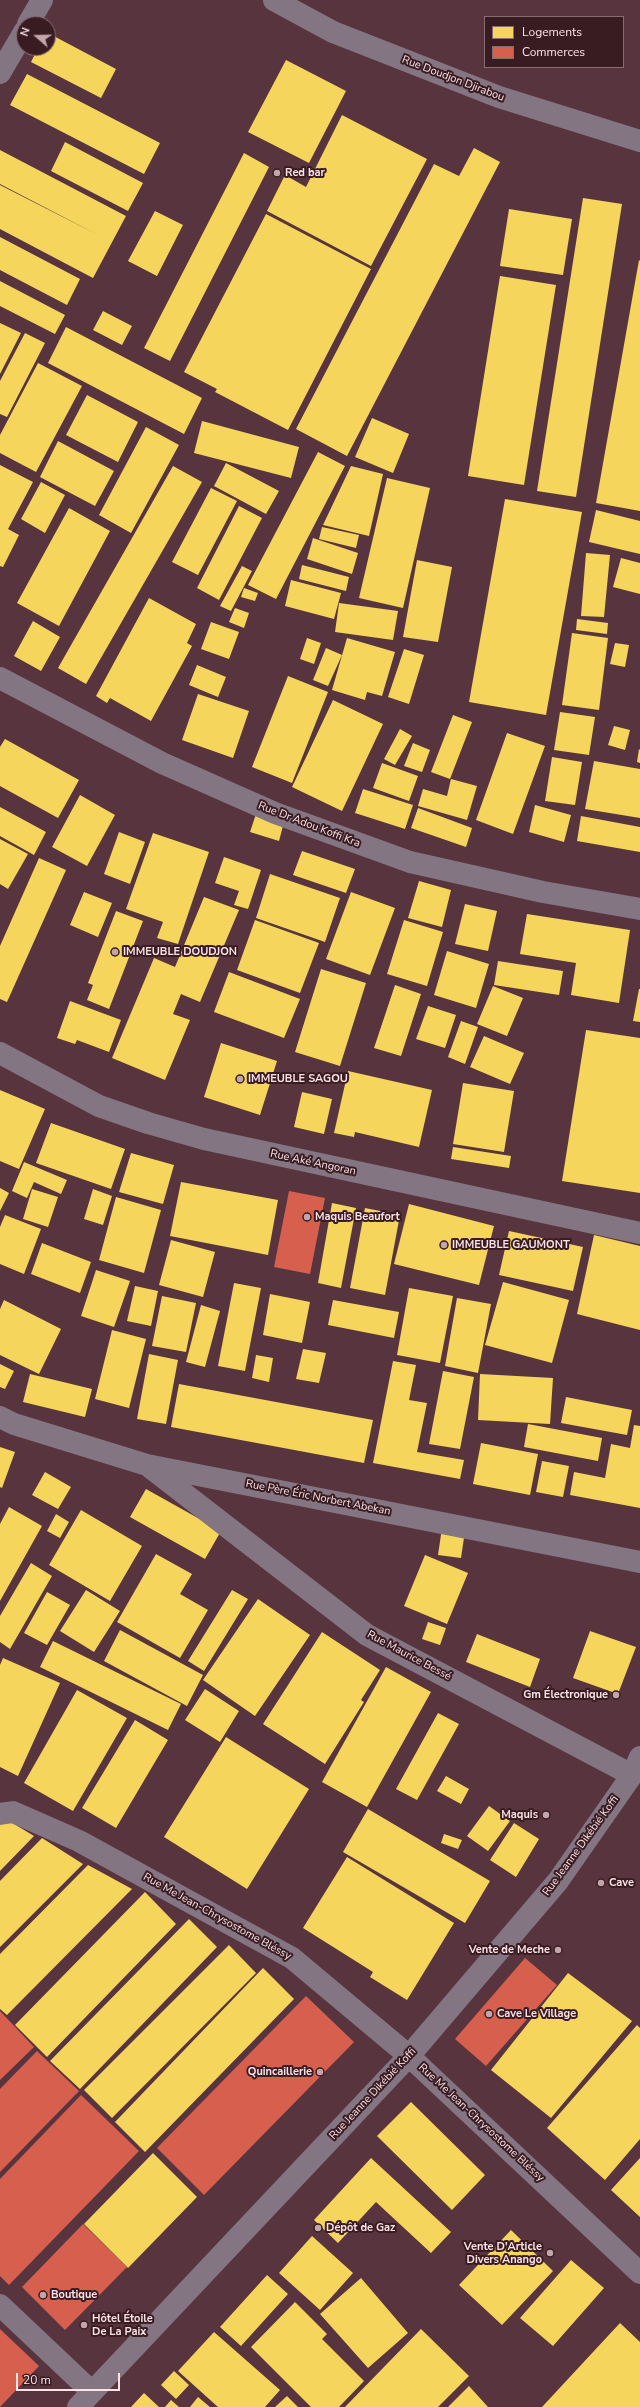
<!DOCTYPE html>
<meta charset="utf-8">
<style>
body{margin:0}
#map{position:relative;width:640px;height:2407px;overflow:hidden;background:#58353e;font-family:"Nunito Sans",sans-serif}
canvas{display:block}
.legend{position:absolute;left:484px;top:16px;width:140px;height:52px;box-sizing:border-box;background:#391c22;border:1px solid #876c71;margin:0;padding:5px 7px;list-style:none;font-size:12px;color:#fce3e7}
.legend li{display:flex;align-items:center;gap:8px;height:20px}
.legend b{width:20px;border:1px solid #876c71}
.north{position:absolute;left:16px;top:16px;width:40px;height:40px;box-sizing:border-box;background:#391c22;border:1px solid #876c71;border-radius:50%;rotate:290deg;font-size:11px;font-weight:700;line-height:16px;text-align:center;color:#fce3e7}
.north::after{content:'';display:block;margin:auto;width:14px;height:18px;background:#c3a6ac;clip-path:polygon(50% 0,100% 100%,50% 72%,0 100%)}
.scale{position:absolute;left:16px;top:2373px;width:104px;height:18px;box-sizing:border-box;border:2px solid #fce3e7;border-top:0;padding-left:5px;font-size:12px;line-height:14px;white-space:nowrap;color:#fce3e7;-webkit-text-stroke:3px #391c22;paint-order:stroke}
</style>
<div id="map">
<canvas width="640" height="2407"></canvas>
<ul class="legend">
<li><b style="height:11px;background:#f6d55c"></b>Logements</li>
<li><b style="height:11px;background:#d6604d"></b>Commerces</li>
</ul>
<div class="north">N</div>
<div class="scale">20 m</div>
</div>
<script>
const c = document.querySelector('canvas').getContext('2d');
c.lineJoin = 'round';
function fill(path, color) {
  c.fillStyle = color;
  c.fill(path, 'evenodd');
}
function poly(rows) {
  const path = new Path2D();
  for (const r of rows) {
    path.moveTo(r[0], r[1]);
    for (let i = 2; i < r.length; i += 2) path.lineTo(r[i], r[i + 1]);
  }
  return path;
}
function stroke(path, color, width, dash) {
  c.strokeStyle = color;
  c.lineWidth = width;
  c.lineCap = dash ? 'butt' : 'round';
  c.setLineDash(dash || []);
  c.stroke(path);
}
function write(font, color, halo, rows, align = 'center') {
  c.font = font + ' "Nunito Sans",sans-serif';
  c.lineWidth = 4;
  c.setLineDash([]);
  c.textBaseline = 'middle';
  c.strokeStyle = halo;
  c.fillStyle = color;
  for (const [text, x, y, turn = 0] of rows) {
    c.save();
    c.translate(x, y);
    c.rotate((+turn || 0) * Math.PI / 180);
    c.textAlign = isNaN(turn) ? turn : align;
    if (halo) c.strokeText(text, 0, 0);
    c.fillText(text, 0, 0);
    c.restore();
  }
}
fill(poly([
 [48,33,116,69,101,98,31,62,38,48,48,48],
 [286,60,346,91,309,163,248,132],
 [27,74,160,143,144,174,10,105],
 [342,115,427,159,371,266,267,211,285,175,306,187],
 [65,142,143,183,128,211,51,171],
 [474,148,500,162,347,456,296,429,434,164,459,176],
 [0,150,126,216,93,278,0,229,0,185,100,236,0,184],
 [244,153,269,167,170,361,144,348],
 [583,198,622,204,576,497,537,491],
 [509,209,572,219,563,275,500,266],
 [155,211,183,225,157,276,128,261],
 [266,214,371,269,288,430,215,392,217,389,184,372],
 [0,237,80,279,67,305,0,270],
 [639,260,640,261,640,511,596,503],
 [500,276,556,285,524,485,468,476],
 [0,281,65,315,55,334,0,306],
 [103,311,132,326,122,345,93,330],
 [0,323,21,333,0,374],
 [66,327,202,398,184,434,48,363],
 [25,333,45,343,7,417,0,414,0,381],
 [38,363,82,386,36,472,0,453,0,435],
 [87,395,138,422,118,462,66,435],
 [372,418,409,434,393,473,355,457],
 [202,421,299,447,291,478,194,453],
 [146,427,179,445,131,533,99,515],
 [58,441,114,471,95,506,40,477],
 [318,452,345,466,276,599,248,585],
 [226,463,279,491,266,514,214,486],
 [0,465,33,482,8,529,19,535,3,567,0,566],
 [173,466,202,482,86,684,58,668],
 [351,466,383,474,369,536,323,525],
 [387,478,430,488,403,608,359,598],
 [41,482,65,495,45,533,21,519],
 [211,488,237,501,198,575,172,562],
 [505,499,582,512,546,715,469,702],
 [239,506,262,518,219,600,197,588],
 [69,508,110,531,59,626,17,603],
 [596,510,640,521,640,554,589,542],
 [322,527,359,535,356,548,319,539],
 [313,538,358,553,352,574,307,559],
 [586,553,610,555,604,617,581,616],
 [621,558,640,563,640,594,613,587],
 [417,560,452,567,438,642,403,637],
 [302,565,349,577,346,591,299,579],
 [242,566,252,571,231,611,220,606],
 [291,580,341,593,334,619,285,606],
 [244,588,258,593,255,601,241,597],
 [149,598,196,624,187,643,192,646,151,721,110,698,107,703,96,696],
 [339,603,398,611,393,640,335,632],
 [235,608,249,613,244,628,229,622],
 [577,619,608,623,607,634,576,630],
 [33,621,60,637,41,671,14,656],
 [211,622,239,632,229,659,201,649],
 [572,633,608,638,599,710,562,705],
 [307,638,321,643,314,664,300,659],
 [347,638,395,652,382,696,367,692,365,700,332,690],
 [615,643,629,645,625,667,610,664],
 [326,648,342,655,328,686,313,680],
 [404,649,424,655,409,704,388,697],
 [197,665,226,677,218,697,189,685],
 [288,676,328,692,292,783,252,767],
 [198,694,249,711,233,758,182,740],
 [333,700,383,724,342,811,292,787],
 [560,712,595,717,589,755,554,750],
 [453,715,472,722,450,779,431,772],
 [614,726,630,730,625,750,608,745],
 [400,729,412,736,395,765,384,759],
 [507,733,545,746,513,834,476,820],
 [5,739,79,780,58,818,0,786,0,747],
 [413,743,430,750,422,772,404,766],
 [639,749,640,750,640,763,637,762],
 [552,757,582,762,575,805,545,801],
 [594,761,640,769,640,818,585,809],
 [382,763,418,776,409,801,373,788],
 [451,779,477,786,467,820,418,806,423,789,447,796],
 [363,789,413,805,405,829,355,813],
 [80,795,115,815,87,866,52,847],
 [535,805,571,815,564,842,529,832],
 [0,807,46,832,34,855,0,836],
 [418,808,472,828,466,847,411,828],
 [256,814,284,822,279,841,250,832],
 [581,816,640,827,640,852,577,841],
 [119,832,145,842,130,884,104,874],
 [153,833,209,852,178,944,157,938,163,922,126,909],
 [0,839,28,854,8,889,0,884],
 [302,851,355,869,346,893,293,875],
 [224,857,261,870,248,909,234,905,239,891,215,883],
 [39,858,66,870,7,1002,0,999,0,946],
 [270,874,340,898,325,942,256,918],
 [419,881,451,890,442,927,408,918],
 [84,892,112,903,98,937,70,925],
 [351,892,395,908,370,975,326,959],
 [204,897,239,910,200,1002,181,994,173,1014,190,1020,165,1080,112,1058,154,958,175,967],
 [465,904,497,911,488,951,455,944],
 [116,911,143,921,109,1009,87,1000,93,985,88,983],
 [527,914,630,930,619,1003,571,995,576,963,520,954],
 [255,920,319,943,300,993,237,970],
 [404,920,443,932,427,986,387,974],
 [447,951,489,964,476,1008,434,995],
 [498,961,563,971,559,995,494,985],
 [321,969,366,983,340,1066,295,1052],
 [229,972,300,999,284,1038,214,1012],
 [395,985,421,994,401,1056,374,1048],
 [493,986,523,998,507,1036,477,1024],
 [639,989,640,989,640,1022,633,1021],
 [70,1001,121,1020,109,1052,77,1040,75,1044,57,1038],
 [428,1006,456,1015,445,1048,416,1039],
 [461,1021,478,1027,465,1064,448,1057],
 [586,1030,640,1038,640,1193,562,1181],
 [484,1036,524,1053,510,1084,470,1067],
 [221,1043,277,1061,260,1115,204,1097],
 [348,1071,432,1090,419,1147,355,1132,354,1137,334,1133],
 [463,1083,514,1091,504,1152,453,1144],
 [0,1090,45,1109,19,1169,0,1161],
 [302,1092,332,1099,324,1134,294,1127],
 [51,1123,125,1149,111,1189,36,1163],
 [453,1147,511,1156,509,1168,451,1159],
 [131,1153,174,1165,163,1204,119,1192],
 [24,1162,67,1180,61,1194,34,1182,27,1198,12,1191],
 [181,1182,278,1200,268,1255,170,1236],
 [0,1188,9,1193,0,1211],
 [32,1189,58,1197,48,1227,23,1219],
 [93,1189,112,1196,103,1225,84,1219],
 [116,1197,161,1210,144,1273,99,1260],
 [332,1203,356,1208,341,1288,318,1283],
 [409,1204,494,1226,479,1285,394,1264],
 [365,1208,400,1215,385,1295,350,1288],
 [5,1215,41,1229,24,1274,0,1264,0,1227],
 [509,1231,583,1247,573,1291,499,1275],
 [594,1235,640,1246,640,1330,577,1314],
 [171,1240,215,1252,203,1297,159,1285],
 [42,1243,91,1262,80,1293,31,1274],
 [96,1270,130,1281,114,1327,81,1316],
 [503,1282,569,1300,552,1363,485,1345],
 [234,1283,261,1288,245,1371,218,1366],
 [135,1286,158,1291,151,1326,127,1321],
 [409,1288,453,1296,440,1363,397,1355],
 [270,1294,310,1302,302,1343,263,1335],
 [162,1296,196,1303,186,1352,152,1346],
 [457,1298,491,1304,478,1373,445,1366],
 [4,1300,61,1329,39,1374,0,1355,0,1309],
 [333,1300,399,1312,394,1338,328,1325],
 [201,1305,220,1311,205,1367,186,1362],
 [112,1330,146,1339,129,1408,95,1399],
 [303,1349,326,1353,319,1383,296,1379],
 [149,1354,178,1360,166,1424,137,1419],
 [256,1355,273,1358,269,1382,252,1378],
 [393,1361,416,1365,409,1400,427,1403,417,1452,464,1460,460,1479,373,1463],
 [0,1364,14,1371,5,1389,0,1387],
 [443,1371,474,1377,460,1449,429,1444],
 [30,1374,92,1389,85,1417,23,1402],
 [480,1374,553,1378,550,1424,478,1420],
 [179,1384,373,1420,364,1463,171,1427],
 [566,1397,632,1410,627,1435,561,1423],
 [528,1424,602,1438,598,1461,524,1447],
 [634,1425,640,1426,640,1508,570,1495,574,1472,605,1478,611,1444,630,1448],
 [481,1443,538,1454,530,1495,473,1484],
 [0,1447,15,1452,2,1488,0,1487],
 [542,1461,569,1466,563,1497,536,1492],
 [45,1472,71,1487,58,1509,32,1495],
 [146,1489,221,1531,205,1559,130,1517],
 [9,1507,42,1526,0,1601,0,1524],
 [81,1510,142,1546,110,1601,49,1565],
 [56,1514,69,1522,60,1538,47,1531],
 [442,1528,465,1531,461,1558,438,1555],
 [156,1554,192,1574,180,1594,208,1610,180,1658,117,1622],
 [425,1555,468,1573,447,1624,404,1606],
 [31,1563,52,1576,10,1649,0,1642,0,1616],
 [86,1590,120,1611,94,1652,60,1631],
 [232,1590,248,1599,204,1671,188,1661],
 [47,1592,70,1605,47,1645,24,1633],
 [258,1599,310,1635,255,1716,203,1680],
 [428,1622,446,1628,440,1645,422,1639],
 [120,1630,203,1675,187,1706,104,1661],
 [590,1631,636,1647,618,1694,573,1678],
 [322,1632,380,1670,361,1700,364,1702,325,1764,263,1724],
 [477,1634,540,1659,530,1687,466,1662],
 [53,1641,181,1704,168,1730,40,1667],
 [3,1658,60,1683,18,1776,0,1767,0,1665],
 [386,1667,431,1692,367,1807,322,1782],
 [205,1689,239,1711,220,1742,185,1720],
 [77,1690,127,1718,73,1811,24,1783],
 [438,1713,459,1724,417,1800,396,1789],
 [135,1720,168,1740,116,1828,82,1808],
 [226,1737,309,1789,247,1889,164,1837],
 [446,1776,469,1789,461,1804,437,1791],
 [489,1806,510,1821,488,1851,467,1836],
 [368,1809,490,1881,465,1923,343,1852],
 [1,1816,34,1836,0,1871,0,1817],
 [514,1823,539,1839,516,1877,490,1860],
 [444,1834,462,1840,458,1849,441,1843],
 [42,1838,83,1864,0,1947,0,1881],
 [347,1857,454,1923,407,2000,370,1977,373,1972,303,1928],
 [88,1865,132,1889,7,2015,0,2009,0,1954],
 [145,1892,176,1924,47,2057,15,2025],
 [189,1919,217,1947,80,2089,50,2061],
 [229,1945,256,1973,112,2118,84,2090],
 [263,1968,294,1999,145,2152,115,2122],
 [568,1973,632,2021,551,2118,491,2070],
 [637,2025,640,2028,640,2139,605,2180,547,2128],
 [411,2102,485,2175,452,2210,377,2136],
 [153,2153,197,2197,128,2268,84,2224],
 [371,2158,451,2232,431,2253,376,2202,338,2243,314,2220],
 [640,2158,640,2217,611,2190],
 [511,2230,553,2271,502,2325,459,2285],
 [312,2236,353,2273,320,2310,279,2273],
 [571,2260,604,2288,553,2346,520,2318],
 [267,2275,288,2294,241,2346,220,2327],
 [361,2278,408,2333,368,2368,320,2314],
 [295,2302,327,2334,322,2339,364,2381,339,2407,311,2407,251,2347],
 [620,2323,640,2342,640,2407,542,2407],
 [421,2329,469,2376,438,2407,345,2407],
 [214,2332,280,2390,265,2407,218,2407,178,2371],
 [174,2371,189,2385,176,2399,161,2385],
 [469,2386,488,2407,448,2407],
 [144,2393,159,2407,131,2407],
 [287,2396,298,2407,275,2407],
 [198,2397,210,2407,190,2407],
 [171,2400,179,2407,165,2407]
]), '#f6d55c');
fill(poly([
 [289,1191,325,1198,310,1274,274,1267],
 [525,1958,557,1985,486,2066,455,2039],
 [306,1996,354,2042,204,2195,157,2148],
 [0,2011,34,2047,0,2080],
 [37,2051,79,2091,0,2172,0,2089],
 [81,2095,139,2151,9,2285,0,2276,0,2179],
 [83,2224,127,2267,65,2330,22,2287],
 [0,2329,39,2366,0,2407]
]), '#d6604d');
stroke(poly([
 [274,0,333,32,499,97,640,141],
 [28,24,42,0],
 [0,73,24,32],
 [0,678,162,763,275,813,410,862,543,892,640,909],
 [0,1053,99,1106,148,1123,204,1139,640,1233],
 [0,1417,14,1424,147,1465,640,1562],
 [151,1468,367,1635,632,1775],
 [0,1814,13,1812,79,1841,292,1958,409,2056,640,2273],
 [0,2305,92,2392],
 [78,2407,409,2056,558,1881,632,1775,640,1757]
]), '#847583', 22);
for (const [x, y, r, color] of [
 [277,173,4,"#c3a6ac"],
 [115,952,4,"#c3a6ac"],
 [240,1079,4,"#c3a6ac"],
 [307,1217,4,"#c3a6ac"],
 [444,1245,4,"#c3a6ac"],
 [616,1695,4,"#c3a6ac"],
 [546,1815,4,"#c3a6ac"],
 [601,1883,4,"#c3a6ac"],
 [558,1950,4,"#c3a6ac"],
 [489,2014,4,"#c3a6ac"],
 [320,2072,4,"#c3a6ac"],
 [318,2228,4,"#c3a6ac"],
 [550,2253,4,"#c3a6ac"],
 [43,2295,4,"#c3a6ac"],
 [84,2325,4,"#c3a6ac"]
]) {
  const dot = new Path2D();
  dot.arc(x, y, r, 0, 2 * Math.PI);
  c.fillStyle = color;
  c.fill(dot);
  stroke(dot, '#391c22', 1.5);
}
write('11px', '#fce3e7', '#391c22', [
 ["Rue Doudjon Djirabou",453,79,21],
 ["Rue Dr Adou Koffi Kra",309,825,21],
 ["Rue Aké Angoran",313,1163,12],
 ["Rue Père Éric Norbert Abekan",318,1498,11],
 ["Rue Maurice Bessé",409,1656,28],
 ["Rue Jeanne Dikébié Koffi",581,1846,-54],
 ["Rue Me Jean-Chrysostome Bléssy",217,1917,29],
 ["Rue Jeanne Dikébié Koffi",373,2094,-47],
 ["Rue Me Jean-Chrysostome Bléssy",481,2123,43]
]);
write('bold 11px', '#fce3e7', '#391c22', [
 ["Red bar",285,173],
 ["IMMEUBLE DOUDJON",123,952],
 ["IMMEUBLE SAGOU",248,1079],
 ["Maquis Beaufort",315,1217],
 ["IMMEUBLE GAUMONT",452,1245],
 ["Gm Électronique",608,1695,"right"],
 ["Maquis",538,1815,"right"],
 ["Cave",609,1883],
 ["Vente de Meche",550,1950,"right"],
 ["Cave Le Village",497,2014],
 ["Quincaillerie",312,2072,"right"],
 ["Dépôt de Gaz",326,2228],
 ["Vente D'Article",542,2247,"right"],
 ["Divers Anango",542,2260,"right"],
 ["Boutique",51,2295],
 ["Hôtel Étoile",92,2319],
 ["De La Paix",92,2332]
], 'left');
</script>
